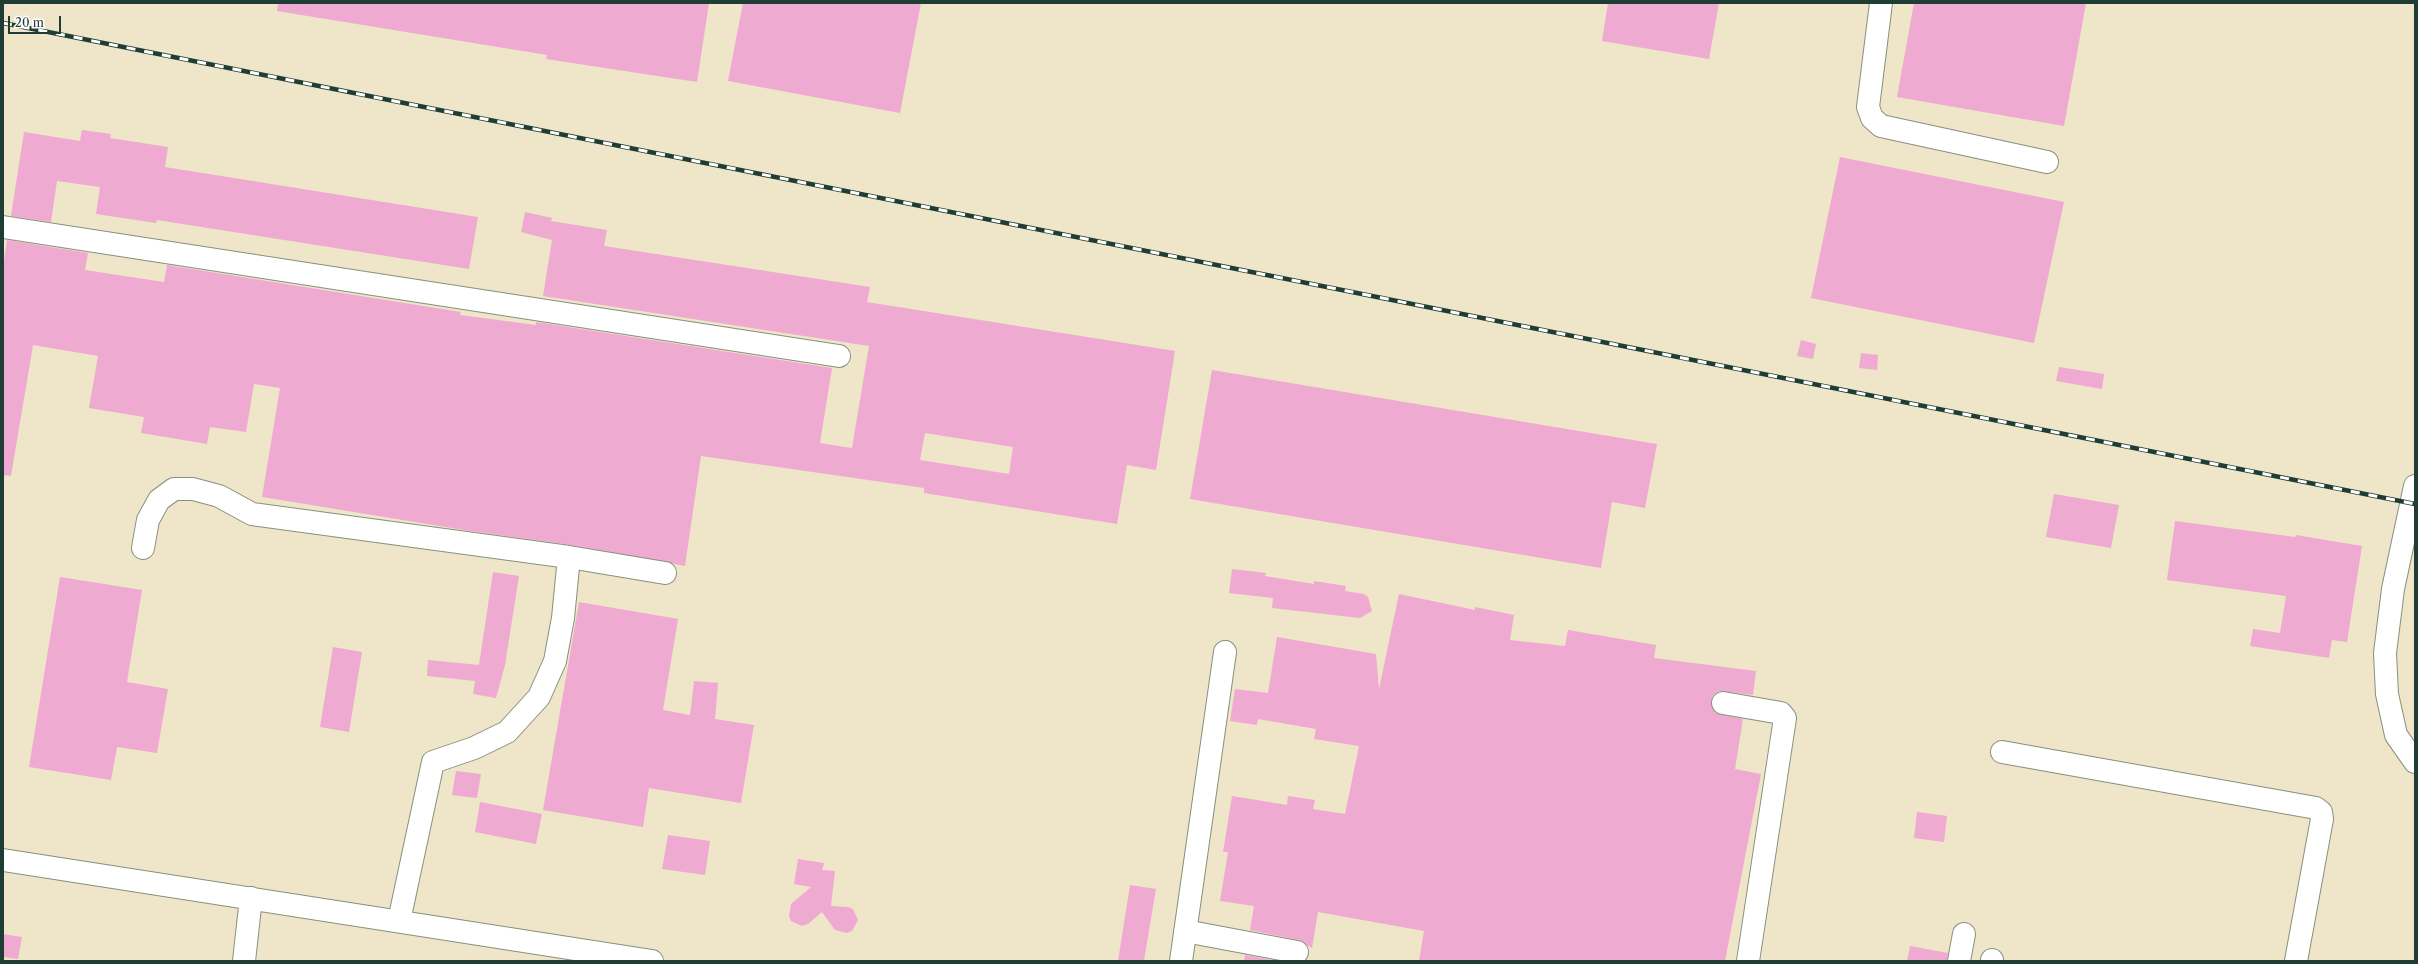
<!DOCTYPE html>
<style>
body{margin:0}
#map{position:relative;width:2418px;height:964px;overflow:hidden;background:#efe5c8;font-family:"Libre Caslon Text",serif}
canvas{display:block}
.frame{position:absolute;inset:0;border:4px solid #1f3d34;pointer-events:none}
.scale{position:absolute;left:8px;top:16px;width:53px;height:18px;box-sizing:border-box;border:2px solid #1f3d34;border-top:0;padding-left:5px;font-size:12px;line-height:14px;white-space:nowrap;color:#1f3d34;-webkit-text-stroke:3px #fff;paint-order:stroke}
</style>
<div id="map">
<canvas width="2418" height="964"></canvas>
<div class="frame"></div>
<div class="scale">20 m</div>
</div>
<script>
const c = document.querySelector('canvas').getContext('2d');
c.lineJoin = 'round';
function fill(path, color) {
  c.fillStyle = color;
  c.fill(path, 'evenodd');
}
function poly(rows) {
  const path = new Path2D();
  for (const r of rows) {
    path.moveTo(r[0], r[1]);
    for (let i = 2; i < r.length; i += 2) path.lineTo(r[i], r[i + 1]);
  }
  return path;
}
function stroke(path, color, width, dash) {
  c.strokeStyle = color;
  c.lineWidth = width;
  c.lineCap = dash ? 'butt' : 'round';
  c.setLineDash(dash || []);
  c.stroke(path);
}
fill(poly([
 [278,3,709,3,697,82,546,59,547,55,277,11],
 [743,3,921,3,900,113,728,81],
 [1608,3,1719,3,1709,59,1602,41],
 [1914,3,2086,3,2064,126,1897,97],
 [82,130,111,134,110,138,168,147,165,167,478,217,469,269,157,220,156,223,96,214,100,187,57,181,51,222,11,216,24,132,80,141],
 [1840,157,2064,202,2034,343,1811,298],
 [525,212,552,218,551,221,607,230,604,246,870,287,867,302,1175,351,1156,470,1127,465,1117,524,924,493,924,488,701,456,685,566,571,545,464,530,262,497,280,388,254,384,246,432,210,427,207,444,141,433,144,417,89,408,98,356,33,345,11,476,3,475,3,269,7,240,88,253,85,270,164,282,167,265,461,312,460,315,536,325,536,322,832,368,820,443,852,448,869,346,543,296,552,240,521,232],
 [925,433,1013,447,1009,474,920,460],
 [1801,340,1816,344,1813,359,1797,356],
 [1861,353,1878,355,1877,370,1859,368],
 [2059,367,2104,374,2102,389,2056,381],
 [1212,370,1657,444,1645,508,1612,502,1601,568,1190,499],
 [2054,494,2119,505,2111,548,2046,537],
 [2175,521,2295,537,2296,535,2362,546,2347,642,2332,640,2329,658,2250,646,2253,629,2280,633,2286,596,2167,580],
 [1232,569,1266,573,1265,576,1314,584,1314,581,1346,586,1345,591,1364,594,1368,597,1372,611,1360,618,1272,608,1273,598,1229,593],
 [493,572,519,576,505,665,496,698,473,694,475,681,427,676,428,660,479,665],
 [60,577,142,590,127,682,168,689,157,753,117,747,111,780,29,767],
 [1399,594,1475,610,1475,607,1514,615,1510,640,1565,646,1568,630,1656,645,1654,658,1756,671,1753,695,1719,691,1713,695,1711,701,1715,713,1743,719,1735,769,1761,774,1725,961,1419,961,1424,931,1318,912,1312,948,1299,940,1250,930,1254,906,1220,901,1228,852,1223,852,1232,796,1287,805,1288,796,1315,800,1313,809,1345,814,1359,746,1314,739,1316,729,1258,719,1257,725,1230,721,1235,689,1268,693,1277,637,1376,654,1379,689],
 [579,602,678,619,663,710,690,715,694,681,718,683,715,719,754,725,741,803,649,788,643,827,543,810],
 [333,647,362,652,349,732,320,727],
 [456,771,481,774,477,798,452,795],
 [480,802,542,814,536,844,475,832],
 [1917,812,1947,816,1944,842,1914,838],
 [668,835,710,841,705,875,662,869],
 [798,859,824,863,822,870,835,871,831,906,848,907,853,909,858,920,852,931,847,933,835,930,822,912,808,924,802,926,791,921,789,916,791,904,811,887,794,884],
 [1130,885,1156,889,1144,961,1118,961],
 [3,934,22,937,18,959,3,957],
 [1910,946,1948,953,1947,961,1907,961],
 [1245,955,1277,961,1244,961]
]), '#eeaad0');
const minor = poly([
 [1881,3,1868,107,1872,118,1881,126,2047,162],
 [3,227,839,356],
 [2415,486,2393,589,2385,653,2387,694,2396,735,2415,762],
 [143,548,148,520,159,500,174,489,193,489,219,496,252,514,569,557,563,618,555,661,539,697,507,732,474,748,433,762,399,921],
 [569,557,665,573],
 [1723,703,1781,713,1785,718,1748,961],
 [2002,752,2316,808,2321,812,2322,819,2296,961],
 [3,860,652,961],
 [1185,931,1297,952],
 [244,961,251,898],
 [1181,961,1225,652],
 [1959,961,1964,934],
 [1992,961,1992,960]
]);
stroke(minor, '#87917e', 24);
stroke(minor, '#fff', 22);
const rail = poly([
 [3,23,2415,504]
]);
stroke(rail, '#1f3d34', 4.5);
stroke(rail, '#fff', 3, [9]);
</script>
